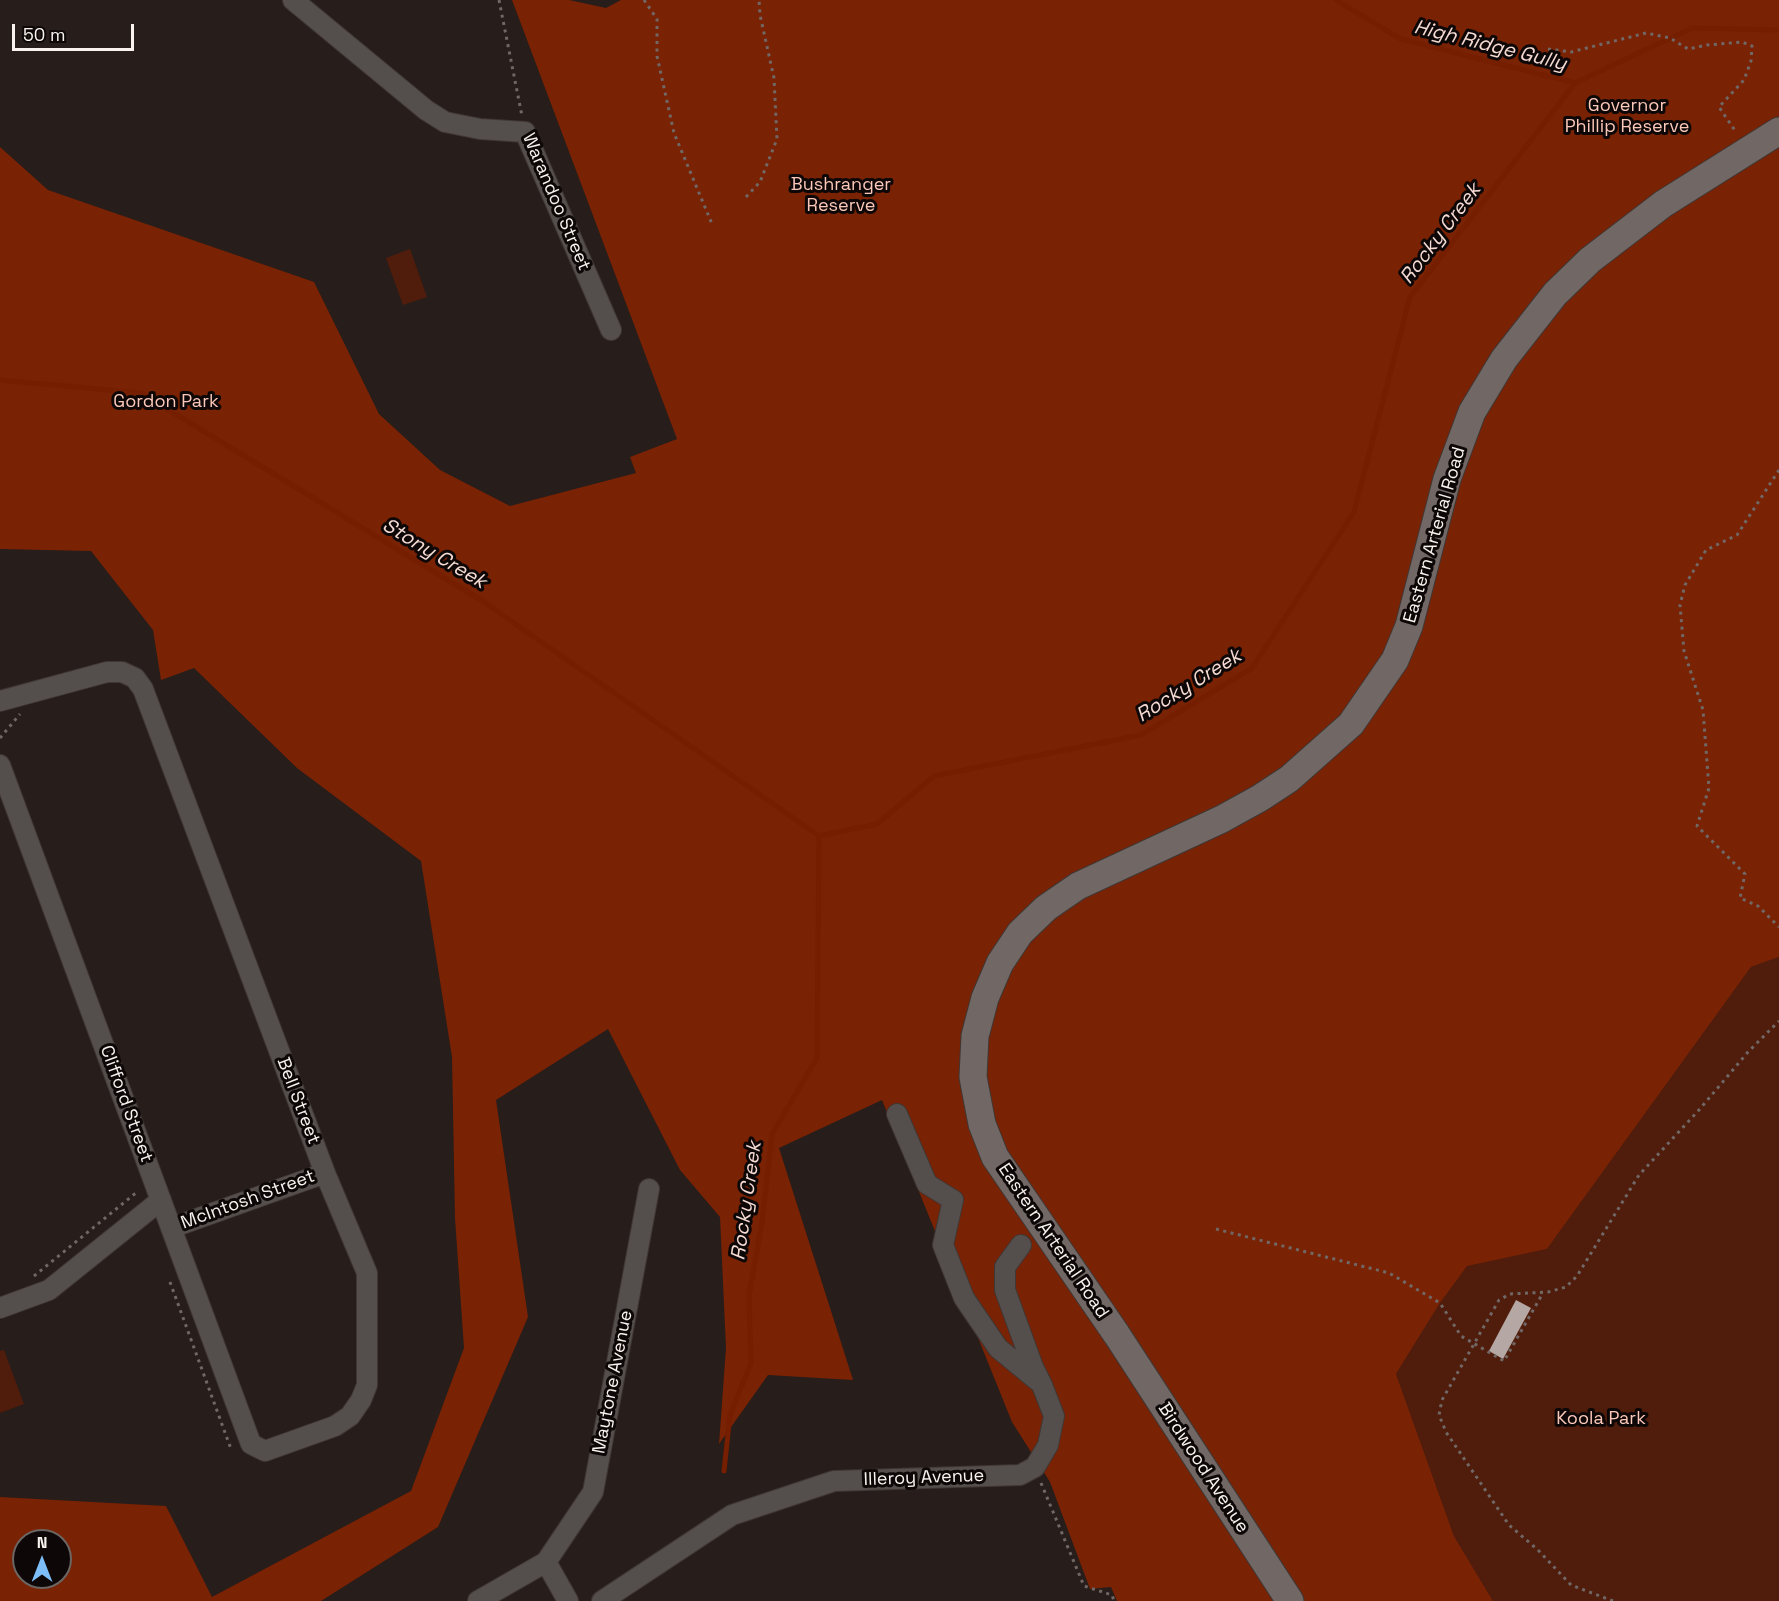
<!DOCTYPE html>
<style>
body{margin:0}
#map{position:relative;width:1779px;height:1601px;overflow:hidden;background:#271d1a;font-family:"Space Grotesk",sans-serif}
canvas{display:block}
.north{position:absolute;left:12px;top:1529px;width:60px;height:60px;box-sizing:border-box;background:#0d0807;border:2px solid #6b6664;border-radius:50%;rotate:0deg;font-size:16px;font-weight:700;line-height:24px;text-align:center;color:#f9f2ef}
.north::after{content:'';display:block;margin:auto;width:21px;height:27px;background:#7dbef9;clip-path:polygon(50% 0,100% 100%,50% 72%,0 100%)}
.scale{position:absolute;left:12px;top:24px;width:122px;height:27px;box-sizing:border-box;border:3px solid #f9f2ef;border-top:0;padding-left:8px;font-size:18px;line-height:21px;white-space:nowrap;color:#f9f2ef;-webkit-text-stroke:4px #0d0807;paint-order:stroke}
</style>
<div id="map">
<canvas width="1779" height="1601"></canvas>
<div class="north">N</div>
<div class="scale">50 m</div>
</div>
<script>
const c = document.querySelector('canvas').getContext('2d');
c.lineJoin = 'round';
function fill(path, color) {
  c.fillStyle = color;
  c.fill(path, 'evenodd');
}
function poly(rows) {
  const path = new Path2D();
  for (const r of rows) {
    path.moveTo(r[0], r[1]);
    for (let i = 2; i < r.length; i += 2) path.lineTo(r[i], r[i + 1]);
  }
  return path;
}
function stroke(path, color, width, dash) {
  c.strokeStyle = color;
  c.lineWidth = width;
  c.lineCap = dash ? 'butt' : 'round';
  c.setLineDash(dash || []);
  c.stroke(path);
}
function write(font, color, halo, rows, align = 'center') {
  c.font = font + ' "Space Grotesk",sans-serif';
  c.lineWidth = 6;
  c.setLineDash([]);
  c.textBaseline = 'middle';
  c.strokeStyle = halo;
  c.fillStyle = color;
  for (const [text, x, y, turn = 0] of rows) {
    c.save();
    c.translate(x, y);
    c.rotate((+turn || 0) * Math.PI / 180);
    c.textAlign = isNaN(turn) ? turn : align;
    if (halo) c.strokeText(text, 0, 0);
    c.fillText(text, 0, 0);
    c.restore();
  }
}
fill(poly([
 [410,249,427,297,403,305,386,258],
 [1779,957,1779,1601,1493,1601,1454,1536,1396,1374,1440,1303,1467,1265,1547,1249,1751,967],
 [4,1350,24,1404,0,1413,0,1351]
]), '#501c0c');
fill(poly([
 [512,0,569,0,606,8,621,0,1779,0,1779,957,1751,967,1547,1249,1467,1266,1440,1303,1396,1374,1454,1536,1493,1601,1117,1601,1111,1587,1090,1589,1050,1482,1012,1422,882,1100,779,1148,853,1380,768,1375,719,1444,726,1348,720,1217,680,1170,608,1029,496,1100,528,1317,438,1527,321,1601,0,1601,0,1497,166,1506,212,1597,411,1491,464,1348,455,1218,452,1057,421,861,297,768,194,668,161,680,153,630,91,551,0,549,0,147,48,190,314,282,379,414,440,470,510,506,636,473,630,457,677,439],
 [24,1541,60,1541,60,1577,24,1577]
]), '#7a2204');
stroke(poly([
 [1336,0,1401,39,1575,83],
 [0,380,141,393,484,602,819,836],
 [724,1471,730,1415,751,1363,749,1296,762,1222,772,1134,817,1058,819,836,877,824,934,776,1141,735,1252,668,1354,512,1410,297,1575,83,1692,28,1779,30]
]), '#751e00', 5);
fill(poly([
 [1516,1300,1531,1308,1503,1359,1489,1351]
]), '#b5a7a3');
const minor = poly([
 [293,0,426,110,445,122,480,129,525,132,611,330],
 [0,701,107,672,122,672,135,678,143,689,325,1173,367,1273,367,1385,361,1400,350,1416,335,1426,265,1451,251,1444,0,765],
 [897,1114,927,1184,953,1200,943,1245,964,1298,998,1348,1038,1381],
 [171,1228,325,1173],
 [0,1308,49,1290,161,1200],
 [478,1601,546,1562],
 [568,1601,546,1562,593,1492,649,1189],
 [602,1601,732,1515,834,1481,1020,1475,1035,1467,1048,1445,1054,1416,1042,1385,1033,1367,1005,1290,1005,1267,1021,1245]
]);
const secondary = poly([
 [1290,1601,1117,1335,995,1157,982,1124,973,1077,975,1036,985,998,1000,963,1020,933,1046,908,1078,886,1222,819,1260,798,1289,779,1351,724,1395,660,1409,626,1447,479,1472,412,1504,359,1555,294,1590,260,1663,204,1779,131]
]);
stroke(minor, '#403734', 22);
stroke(secondary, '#403734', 29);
stroke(poly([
 [499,0,522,116],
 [644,0,657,19,657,56,674,133,712,224],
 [1548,49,1571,52,1646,33,1670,38,1688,49,1707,45,1742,42,1752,46,1751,61,1744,80,1719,107,1736,132],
 [746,197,760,182,777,139,774,78,760,15,759,0],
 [1779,470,1737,535,1706,550,1685,585,1680,605,1684,651,1703,710,1709,788,1697,826,1745,874,1740,898,1758,906,1779,927],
 [0,738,20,714],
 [1216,1229,1389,1273,1440,1303,1461,1336,1504,1361,1543,1293],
 [34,1276,137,1192],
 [170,1282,231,1449],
 [1041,1483,1084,1586,1112,1595,1114,1601],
 [1613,1601,1571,1585,1538,1550,1509,1525,1446,1432,1439,1415,1442,1400,1499,1300,1510,1294,1548,1292,1566,1287,1577,1276,1639,1175,1699,1110,1748,1052,1779,1021]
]), '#716865', 3, [3, 4.5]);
stroke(minor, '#544e4c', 20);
stroke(secondary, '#716866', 27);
write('18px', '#fcc8b9', '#0d0807', [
 ["Governor",1627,106],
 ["Phillip Reserve",1627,127],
 ["Bushranger",841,185],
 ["Reserve",841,206],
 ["Gordon Park",166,402],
 ["Koola Park",1601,1419]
]);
write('18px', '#f9f2ef', '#0d0807', [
 ["Warandoo Street",556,202,67],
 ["Eastern Arterial Road",1435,535,-74],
 ["Bell Street",298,1101,69],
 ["Clifford Street",126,1104,70],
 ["McIntosh Street",248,1200,-20],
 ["Eastern Arterial Road",1053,1241,56],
 ["Maytone Avenue",613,1382,-79],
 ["Birdwood Avenue",1203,1468,57],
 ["Illeroy Avenue",924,1478,-2]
]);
write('italic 20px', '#f6dbd4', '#0d0807', [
 ["High Ridge Gully",1490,46,14],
 ["Rocky Creek",1441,234,-53],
 ["Stony Creek",434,554,31],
 ["Rocky Creek",1189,686,-32],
 ["Rocky Creek",747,1201,-82]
]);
</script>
